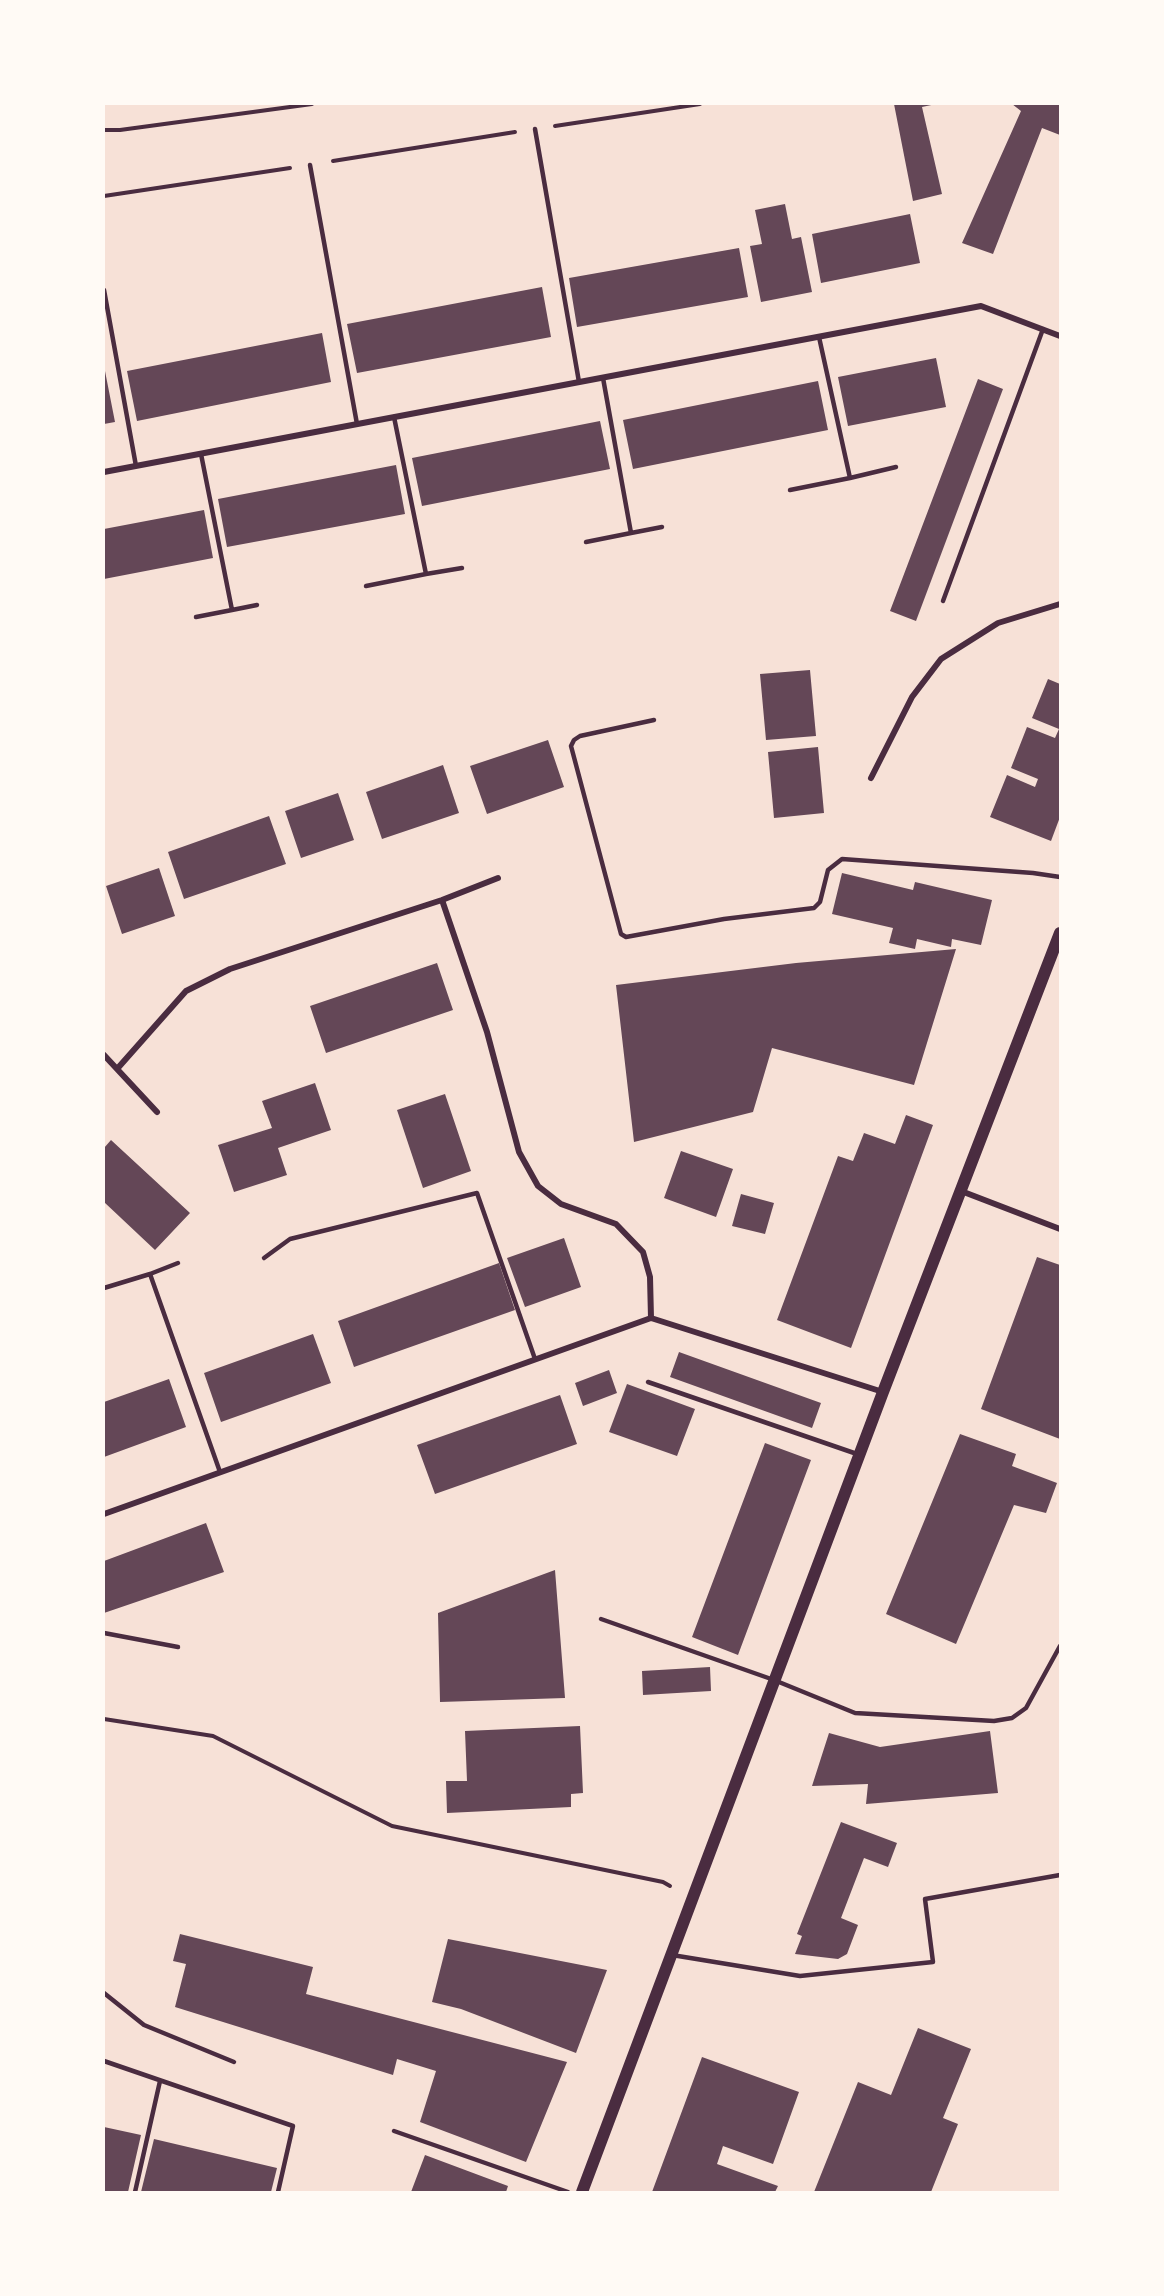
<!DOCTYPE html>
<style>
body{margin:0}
#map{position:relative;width:1164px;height:2296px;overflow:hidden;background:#f7e1d7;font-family:"Source Sans 3",sans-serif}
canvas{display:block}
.frame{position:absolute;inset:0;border:105px solid #fffaf5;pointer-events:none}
</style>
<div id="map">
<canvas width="1164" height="2296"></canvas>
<div class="frame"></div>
</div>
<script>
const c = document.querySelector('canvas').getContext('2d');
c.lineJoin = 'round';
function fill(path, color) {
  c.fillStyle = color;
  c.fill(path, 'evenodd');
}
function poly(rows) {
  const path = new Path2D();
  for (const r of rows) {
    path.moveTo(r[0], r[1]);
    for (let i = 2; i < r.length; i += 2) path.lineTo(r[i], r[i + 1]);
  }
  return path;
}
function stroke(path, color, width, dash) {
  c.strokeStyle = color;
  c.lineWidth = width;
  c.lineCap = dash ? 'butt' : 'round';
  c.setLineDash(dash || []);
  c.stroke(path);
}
fill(poly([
 [894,104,936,104,922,107,942,194,913,201],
 [1012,104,1060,104,1060,135,1042,128,993,254,962,243,1021,111],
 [785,204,792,239,801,237,812,292,761,302,750,246,762,244,755,210],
 [910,214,920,263,821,283,812,234],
 [739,248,748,297,577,327,569,278],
 [542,287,551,337,357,373,347,324],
 [322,333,331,382,137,421,127,371],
 [936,358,946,407,848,426,838,377],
 [105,371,115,422,104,424,104,372],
 [978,379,1003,389,916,621,890,611],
 [818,381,828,430,633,469,623,420],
 [600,421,610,469,422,506,412,458],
 [396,465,405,514,227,547,218,499],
 [204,510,213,558,104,579,104,529],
 [810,670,816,736,766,740,760,674],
 [1048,679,1060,684,1060,817,1051,841,990,817,1007,775,1035,787,1038,779,1011,768,1027,727,1055,738,1059,729,1032,718],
 [548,740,564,787,487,814,470,766],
 [818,747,824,813,774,818,768,752],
 [443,765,459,813,382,839,366,792],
 [338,793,354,840,301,858,285,811],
 [269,816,286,864,184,899,168,852],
 [159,868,175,916,122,934,106,886],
 [842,873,913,890,915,882,992,900,981,945,952,939,951,947,917,939,915,949,889,943,893,928,832,914],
 [956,949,914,1085,772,1048,753,1112,634,1142,616,985,796,963],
 [437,963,453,1010,326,1053,310,1006],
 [315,1083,331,1130,278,1148,287,1175,234,1192,218,1145,272,1128,262,1101],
 [445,1094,471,1171,423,1188,397,1110],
 [906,1115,933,1125,851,1348,777,1320,838,1156,853,1161,864,1133,895,1144],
 [111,1140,190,1213,155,1250,104,1202,104,1148],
 [681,1151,733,1169,716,1217,664,1198],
 [741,1194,774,1203,765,1234,732,1226],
 [564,1238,581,1287,525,1307,507,1258],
 [1037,1257,1060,1265,1060,1439,981,1409],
 [499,1263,515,1310,354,1367,338,1321],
 [313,1334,331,1383,221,1422,204,1373],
 [679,1352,821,1403,812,1428,670,1377],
 [609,1370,617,1393,583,1406,575,1383],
 [169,1379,186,1427,104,1457,104,1402],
 [627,1384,695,1409,677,1456,609,1432],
 [560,1395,577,1444,435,1494,417,1445],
 [960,1434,1016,1454,1012,1466,1057,1483,1046,1513,1014,1505,956,1644,886,1614],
 [765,1443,811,1460,738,1655,692,1637],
 [206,1523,224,1572,104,1613,104,1561],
 [555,1570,565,1698,440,1702,438,1613],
 [710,1667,711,1691,643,1695,642,1671],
 [580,1726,583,1793,571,1794,571,1807,447,1813,446,1781,467,1781,465,1731],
 [990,1731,998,1793,866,1804,868,1784,812,1786,829,1733,880,1747],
 [841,1822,897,1843,888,1867,864,1858,841,1918,858,1925,847,1954,838,1959,795,1954,802,1936,797,1934],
 [180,1934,313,1967,306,1994,567,2062,526,2162,420,2122,436,2071,397,2059,393,2075,175,2007,186,1964,173,1961],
 [448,1939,607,1970,576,2053,461,2009,432,2002],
 [918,2028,971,2049,943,2118,958,2124,931,2192,814,2192,858,2082,891,2095],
 [702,2057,799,2092,773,2164,723,2146,717,2164,778,2186,775,2192,652,2192],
 [104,2127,141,2135,128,2192,104,2192],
 [154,2139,277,2168,271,2192,141,2192],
 [425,2155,508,2186,506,2192,411,2192]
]), '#644757');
stroke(poly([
 [555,126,700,104],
 [104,130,120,130,312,104],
 [333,161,515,132],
 [104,196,290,168],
 [104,1719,213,1736,392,1826,663,1882,670,1886]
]), '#4a2c40', 4);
stroke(poly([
 [535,129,579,382],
 [310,165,357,424],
 [104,290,136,466],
 [819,337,850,478,896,467],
 [603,378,631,533,662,527],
 [394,417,426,574,462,568],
 [201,454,232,610,257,605],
 [790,490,850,478],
 [586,542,631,533],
 [366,586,426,574],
 [943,601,1043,329],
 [196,617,232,610],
 [654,720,580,736,574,740,571,746,621,934,626,937,724,919,814,908,820,902,828,870,842,859,1033,873,1060,877],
 [264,1258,290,1239,477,1193,535,1359],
 [150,1274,178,1263],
 [104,1288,150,1274,220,1472],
 [648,1382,857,1454],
 [601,1619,774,1680,855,1713,994,1721,1012,1718,1026,1708,1060,1646],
 [104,1633,178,1647],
 [672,1955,800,1976,933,1962,925,1899,1060,1875],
 [104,1993,144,2025,234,2062],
 [104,2061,293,2126,278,2192],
 [394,2131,568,2192],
 [135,2192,160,2081]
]), '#4a2c40', 4.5);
stroke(poly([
 [104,472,981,306,1060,336],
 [871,778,912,697,941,659,998,623,1060,604],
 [442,900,487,1032,519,1152,538,1186,561,1204,616,1224,643,1252,650,1277,651,1318],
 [104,1055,117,1069],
 [157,1112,117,1069,186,991,230,969,442,900,498,878],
 [961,1191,1060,1229],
 [104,1514,651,1318,883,1392]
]), '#4a2c40', 6);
stroke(poly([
 [582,2192,883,1392,1060,933]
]), '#4a2c40', 12);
</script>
